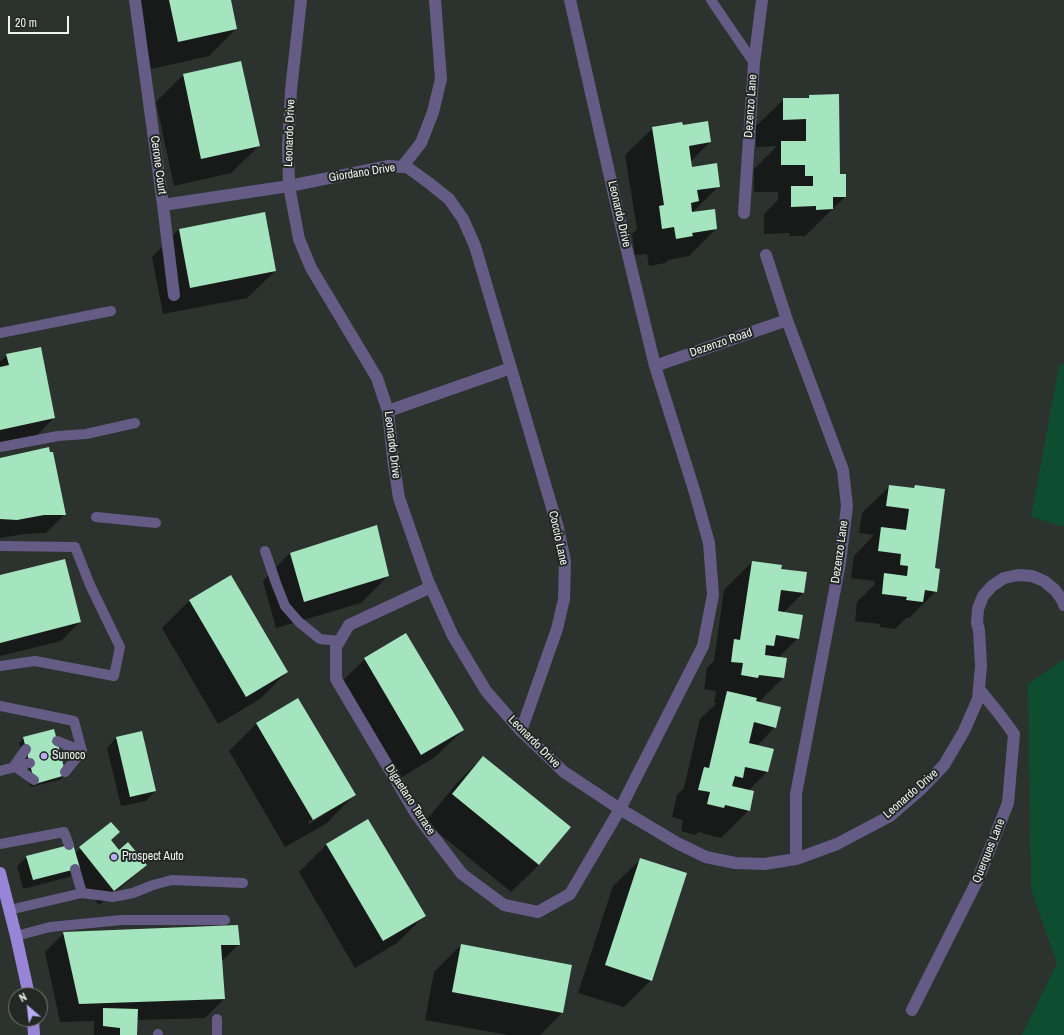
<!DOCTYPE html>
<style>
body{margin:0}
#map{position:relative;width:1064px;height:1035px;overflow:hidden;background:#2c322e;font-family:"Archivo Narrow",sans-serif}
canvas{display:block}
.north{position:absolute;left:8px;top:987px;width:40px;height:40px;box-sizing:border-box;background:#232825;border:1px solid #747976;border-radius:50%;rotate:332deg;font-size:11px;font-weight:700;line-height:16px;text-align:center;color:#eef2f0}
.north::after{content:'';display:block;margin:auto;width:14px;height:18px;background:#baaaf6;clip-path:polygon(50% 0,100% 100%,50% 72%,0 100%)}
.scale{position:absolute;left:8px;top:16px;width:61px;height:18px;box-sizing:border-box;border:2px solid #eef2f0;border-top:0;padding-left:5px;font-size:12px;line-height:14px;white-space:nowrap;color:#eef2f0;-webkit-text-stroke:3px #232825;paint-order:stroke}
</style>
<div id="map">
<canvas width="1064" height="1035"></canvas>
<div class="north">N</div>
<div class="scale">20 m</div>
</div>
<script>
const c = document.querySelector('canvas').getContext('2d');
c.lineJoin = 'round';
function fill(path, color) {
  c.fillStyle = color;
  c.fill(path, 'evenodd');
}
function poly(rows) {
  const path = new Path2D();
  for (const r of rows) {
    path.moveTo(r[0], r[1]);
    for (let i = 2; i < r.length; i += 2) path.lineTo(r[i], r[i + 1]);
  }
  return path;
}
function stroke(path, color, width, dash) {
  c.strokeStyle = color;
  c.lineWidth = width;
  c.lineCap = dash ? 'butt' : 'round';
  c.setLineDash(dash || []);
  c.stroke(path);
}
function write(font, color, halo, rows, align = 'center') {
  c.font = font + ' "Archivo Narrow",sans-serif';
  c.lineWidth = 4;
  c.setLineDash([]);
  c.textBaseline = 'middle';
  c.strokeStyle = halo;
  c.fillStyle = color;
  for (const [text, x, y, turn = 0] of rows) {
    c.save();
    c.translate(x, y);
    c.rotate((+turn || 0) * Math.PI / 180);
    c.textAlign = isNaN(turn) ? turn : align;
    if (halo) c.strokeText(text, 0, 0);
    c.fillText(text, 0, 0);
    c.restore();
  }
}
fill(poly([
 [1064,363,1064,527,1031,517,1059,366],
 [1064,659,1064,1035,1022,1035,1057,963,1031,890,1028,684]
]), '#0f4d31');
fill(poly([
 [136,0,230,0,236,29,209,56,151,69],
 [241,62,259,146,231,173,174,186,156,102,183,75],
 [809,96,839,175,845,197,805,236,789,236,790,233,764,234,764,214,778,200,778,192,754,192,754,169,777,146,756,147,756,126,784,99,806,99],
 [682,126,710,142,690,162,691,168,719,186,692,213,716,229,689,256,668,260,665,263,649,266,647,254,635,255,632,234,637,229,625,155,653,128],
 [179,229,275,271,247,298,163,314,152,257],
 [7,355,54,418,35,437,0,444,0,362],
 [0,459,65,514,46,533,24,534,0,538],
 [890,486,912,489,915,486,933,569,936,591,909,618,906,618,895,629,880,627,880,624,855,621,857,602,874,585,875,581,851,578,854,556,874,535,859,533,862,513],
 [290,553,388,576,361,603,276,628,263,581],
 [752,562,780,570,805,573,803,593,783,613,798,638,778,658,786,659,783,678,759,702,775,727,757,746,767,772,749,790,749,810,721,838,698,832,696,835,681,831,683,820,672,817,677,795,684,788,700,719,717,703,714,703,716,691,704,689,707,668,714,661,724,590],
 [0,576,80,622,61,641,0,656],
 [231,576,287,672,260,699,218,724,162,628,189,601],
 [365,659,463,730,435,757,394,782,337,686],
 [298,699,354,795,327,823,285,847,229,751,256,724],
 [323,813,323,815,309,824,308,822],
 [24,738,65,775,60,780,30,787,19,743],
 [116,738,155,791,146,801,121,806,107,748],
 [483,757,569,827,539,865,511,892,425,822,456,784],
 [368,820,424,916,397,943,355,968,299,872,326,845],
 [111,823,110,841,119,851,145,865,131,879,99,905,74,873,69,877,23,889,17,866,27,857,75,853],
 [641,859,651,980,624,1007,578,993,613,886],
 [64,933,239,944,221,962,224,999,205,1018,137,1020,136,1035,94,1035,94,1021,60,1022,45,952],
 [461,945,562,1013,540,1035,508,1035,425,1020,434,972]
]), '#0007');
fill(poly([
 [169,0,231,0,237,29,178,42],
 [241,61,260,146,201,159,183,74],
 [839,94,840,174,846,174,846,197,833,197,833,209,816,210,816,206,791,207,791,186,813,186,813,176,805,176,805,165,781,165,781,141,806,141,806,119,783,120,783,98,809,98,809,95],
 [708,121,711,142,689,146,692,167,717,163,720,187,697,190,699,201,691,203,692,212,715,209,717,229,692,233,693,236,676,239,674,227,662,229,659,206,664,205,652,127,682,122,683,125],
 [265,212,276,271,190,288,179,229],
 [41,347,55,418,0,430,0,367,9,365,6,354],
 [49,447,50,452,53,452,66,515,44,515,17,520,0,519,0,458],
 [889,485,914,488,915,485,945,489,935,568,940,569,937,592,925,590,923,602,906,600,907,597,882,594,884,573,907,576,908,566,900,565,901,554,878,551,881,527,906,530,909,509,886,506],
 [377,525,389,576,304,602,290,553],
 [65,559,81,622,0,643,0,575],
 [752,561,782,565,781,569,807,572,804,593,781,590,778,611,803,615,799,639,776,635,774,646,766,645,765,655,787,658,784,678,759,675,758,678,741,675,743,663,731,662,734,639,740,640],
 [231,575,288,672,246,697,189,600],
 [406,633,464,730,421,755,364,658],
 [727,691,757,698,756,701,781,707,776,728,754,722,749,743,774,749,768,772,745,767,743,778,735,776,732,786,754,791,750,811,725,805,724,808,707,804,710,792,698,790,704,767,709,768],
 [298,698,356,795,313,820,256,723],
 [54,729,66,775,35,784,23,737],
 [142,731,156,791,130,797,116,737],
 [483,756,571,827,539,865,452,794],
 [368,819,426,916,383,941,326,844],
 [111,822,120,832,111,840,119,850,128,842,147,865,114,891,79,847],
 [73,844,80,868,33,880,26,856],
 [640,858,687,873,652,981,605,965],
 [238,925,240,945,221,945,225,999,79,1004,63,932],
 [461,944,572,965,563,1013,452,992],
 [103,1008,138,1009,137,1035,120,1035,120,1028,103,1026]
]), '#a4e4be');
stroke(poly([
 [711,0,754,63],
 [0,333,111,311],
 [0,447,58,436,86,434,135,423],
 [96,517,156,523],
 [0,546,75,547,90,585,120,647,114,676,35,661,0,666],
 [265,551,276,583,285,606,299,622,320,639,340,641],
 [0,706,74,721,82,751,61,755],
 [57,741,82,751,65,772],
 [26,749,14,766,34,780],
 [0,771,30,763],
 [0,844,64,832,69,845],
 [82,893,113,897,133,893,153,885,172,880,243,883],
 [9,910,82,893,75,869],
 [16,936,50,927,122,920,225,920],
 [158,1035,158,1034],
 [217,1035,217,1019]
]), '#645c85', 10);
stroke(poly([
 [135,0,163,205,174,295],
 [301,0,291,90,288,147,289,186,299,239,311,268,377,378,388,411,393,459,399,498,428,581,453,636,486,691,521,731,564,772,620,809,677,843,706,857,735,863,764,864,796,859,837,844,890,816,920,790,944,765,964,731,978,699,981,666,979,630,977,623,978,609,983,596,992,586,1004,578,1018,575,1032,576,1044,581,1055,590,1063,601,1064,605],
 [402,167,407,167,429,183,449,199,463,219,475,246,558,528,565,561,564,599,557,629,521,731],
 [163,205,289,186,389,166,402,167,421,143,433,112,441,79,435,0],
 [744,213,754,63,762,0],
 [766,255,787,320,843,470,847,506,840,563,796,794,796,859],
 [655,366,787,320],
 [388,411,511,368],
 [431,587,349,625,336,647,336,679,416,814,462,874,504,905,538,912,570,894,620,809,703,646,713,595,709,543,695,493,655,366,622,230,570,0],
 [912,1010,978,879,1008,803,1014,734,1000,715,979,689]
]), '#645c85', 12);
stroke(poly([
 [0,873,16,936,29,995],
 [33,1019,34,1035]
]), '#9885d8', 12);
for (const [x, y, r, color] of [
 [44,756,4,"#baaaf6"],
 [114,857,4,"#baaaf6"]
]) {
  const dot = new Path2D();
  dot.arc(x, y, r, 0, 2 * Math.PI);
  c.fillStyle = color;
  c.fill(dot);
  stroke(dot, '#232825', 1.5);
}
write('12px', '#eef2f0', '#232825', [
 ["Dezenzo Lane",751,106,-86],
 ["Leonardo Drive",290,133,-88],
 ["Cerone Court",158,165,82],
 ["Giordano Drive",362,173,-9],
 ["Leonardo Drive",619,214,77],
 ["Dezenzo Road",721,343,-19],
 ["Leonardo Drive",392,445,83],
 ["Coccio Lane",558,538,78],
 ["Dezenzo Lane",840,552,-82],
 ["Leonardo Drive",534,742,45],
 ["Leonardo Drive",911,794,-41],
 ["Digaetano Terrace",410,800,57],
 ["Querques Lane",989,851,-68]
]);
write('12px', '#eef2f0', '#232825', [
 ["Sunoco",52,756],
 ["Prospect Auto",122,857]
], 'left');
</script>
